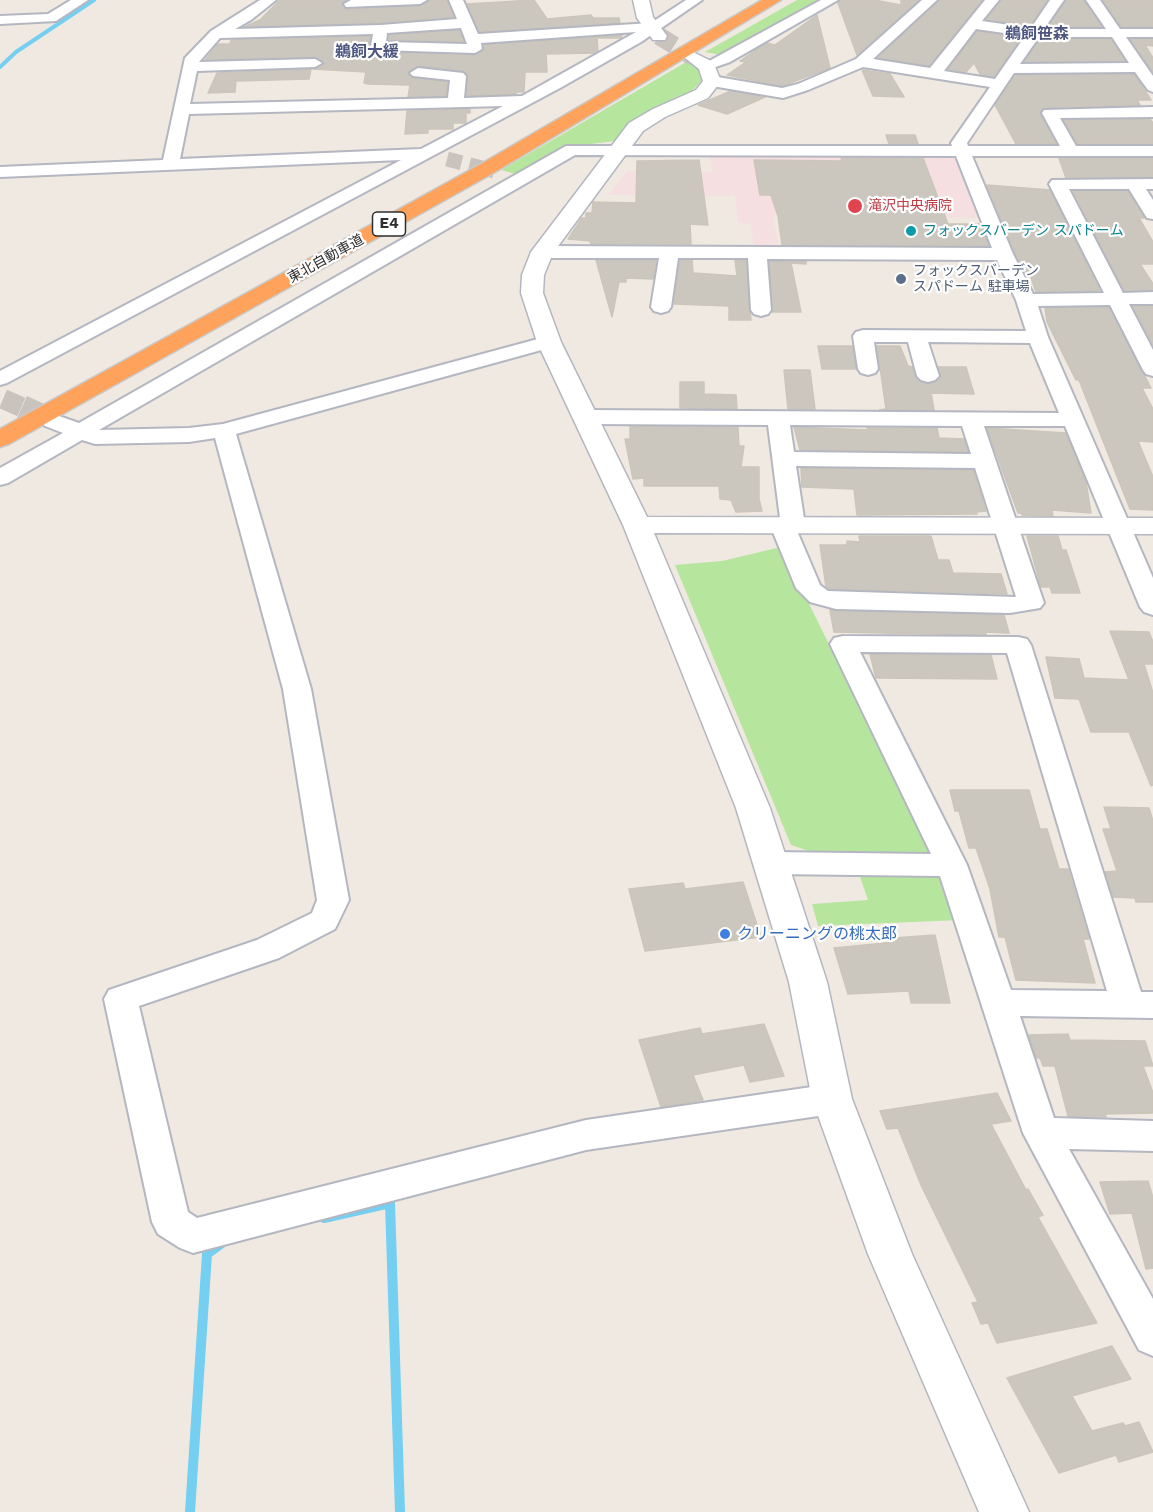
<!DOCTYPE html>
<meta charset="utf-8">
<style>
body{margin:0}
canvas{display:block;background:#efe9e1}
</style>
<canvas width="1153" height="1512"></canvas>
<script>
const c = document.querySelector('canvas').getContext('2d');
c.lineJoin = 'round';
function fill(path, color) {
  c.fillStyle = color;
  c.fill(path, 'evenodd');
}
function poly(rows) {
  const path = new Path2D();
  for (const r of rows) {
    path.moveTo(r[0], r[1]);
    for (let i = 2; i < r.length; i += 2) path.lineTo(r[i], r[i + 1]);
  }
  return path;
}
function stroke(path, color, width, dash) {
  c.strokeStyle = color;
  c.lineWidth = width;
  c.lineCap = dash ? 'butt' : 'round';
  c.setLineDash(dash || []);
  c.stroke(path);
}
function write(font, color, halo, rows, align = 'center') {
  c.font = font + ' "Work Sans","Noto Sans JP",sans-serif';
  c.lineWidth = 4.5;
  c.setLineDash([]);
  c.textBaseline = 'middle';
  c.strokeStyle = halo;
  c.fillStyle = color;
  for (const [text, x, y, turn = 0] of rows) {
    c.save();
    c.translate(x, y);
    c.rotate((+turn || 0) * Math.PI / 180);
    c.textAlign = isNaN(turn) ? turn : align;
    if (halo) c.strokeText(text, 0, 0);
    c.fillText(text, 0, 0);
    c.restore();
  }
}
fill(poly([
 [710,155,948,156,955,158,980,218,773,215,779,249,754,249,751,224,738,223,735,196,608,195,627,171,713,172]
]), '#f5dfe0');
fill(poly([
 [797,0,821,0,721,55,705,52],
 [688,61,700,69,701,81,691,92,636,118,615,141,566,147,519,175,501,170],
 [781,547,932,853,809,851,791,845,675,565,722,561],
 [858,871,946,874,960,920,818,926,812,904,868,900]
]), '#b6e59e');
stroke(poly([
 [0,67,16,52,94,0]
]), '#75cff0', 4);
stroke(poly([
 [324,1218,390,1203,400,1512],
 [190,1512,207,1254,222,1243]
]), '#75cff0', 10);
const building = poly([
 [280,0,346,0,342,3,346,9,420,6,429,0,447,0,454,17,381,23,244,27,260,20,280,0],
 [534,0,547,19,591,15,593,18,619,18,620,23,479,32,467,4,534,0],
 [840,0,874,0,901,5,901,0,919,0,857,55,838,3,840,0],
 [939,0,982,0,929,66,878,58,939,0],
 [1001,0,1047,0,1030,26,986,19,1001,0],
 [1066,0,1084,0,1102,27,1048,27,1066,0],
 [1103,0,1153,0,1153,27,1121,27,1103,0],
 [817,15,830,68,782,86,727,75,746,62,740,61,757,49,767,43,775,45,817,15],
 [459,30,464,42,388,40,389,35,459,30],
 [977,31,1021,38,994,77,980,74,974,63,966,72,948,69,977,31],
 [622,35,621,38,597,38,598,51,594,53,546,54,547,72,525,72,524,92,516,92,516,94,466,96,468,76,465,71,418,66,409,71,408,75,413,78,448,82,446,96,408,97,410,85,368,84,364,83,366,72,313,69,324,64,315,57,205,60,218,44,230,44,231,40,370,36,369,47,378,52,475,55,484,50,484,45,622,35],
 [1040,39,1111,39,1125,61,1024,62,1040,39],
 [1130,39,1153,39,1153,46,1145,45,1153,58,1153,72,1130,39],
 [311,69,309,79,236,81,235,92,208,93,217,73,311,69],
 [862,70,890,74,904,97,873,96,862,70],
 [1134,74,1151,100,1137,100,1140,105,1042,109,1040,114,1056,144,1016,144,995,105,1015,75,1134,74],
 [731,91,765,97,727,114,698,105,731,91],
 [470,109,470,113,466,113,466,123,453,123,453,129,428,129,428,133,405,134,407,111,470,109],
 [1150,119,1153,123,1153,144,1077,144,1064,120,1150,119],
 [886,135,915,135,918,144,889,144,886,135],
 [841,158,923,158,948,224,980,224,989,246,782,245,778,216,771,195,760,195,754,160,842,161,841,158],
 [1059,158,1153,158,1153,177,1066,178,1059,158],
 [699,160,708,225,690,224,691,244,591,244,590,241,568,239,582,218,586,218,586,213,592,213,593,202,636,203,637,161,699,160],
 [987,185,1050,190,1100,291,1036,292,1029,272,1025,272,1015,253,987,185],
 [1073,191,1128,191,1144,218,1139,218,1153,242,1153,264,1140,264,1153,284,1153,290,1124,291,1073,191],
 [596,260,656,260,653,279,626,278,626,282,619,282,612,317,596,260],
 [680,260,692,260,693,273,737,276,735,260,746,260,751,320,729,320,729,306,674,304,680,260],
 [769,261,806,261,806,264,791,263,801,312,772,312,769,261],
 [1133,306,1153,306,1153,345,1133,306],
 [1109,307,1151,388,1142,388,1153,409,1153,442,1138,441,1153,477,1153,510,1130,509,1079,380,1076,380,1047,322,1045,308,1109,307],
 [818,346,852,346,856,369,822,369,818,346],
 [877,346,900,346,908,366,912,367,915,378,927,384,936,382,941,378,938,367,966,367,974,394,931,393,934,410,879,410,886,409,877,346],
 [784,370,810,370,815,409,788,409,784,370],
 [680,382,704,382,704,394,736,395,737,409,680,408,680,382],
 [630,426,738,427,739,446,744,446,741,467,759,467,759,499,762,511,736,512,731,500,720,499,719,486,644,486,644,478,633,479,625,439,630,439,630,426],
 [794,427,868,430,867,428,937,428,939,438,964,439,968,452,800,450,794,427],
 [987,428,1066,433,1086,482,1091,513,1052,510,1053,516,1022,515,1021,513,1018,513,987,428],
 [801,468,973,470,986,511,976,512,977,514,857,515,854,489,802,487,801,468],
 [859,536,931,536,938,560,949,560,953,573,1001,574,1007,594,829,589,826,587,820,545,847,545,847,541,860,542,859,536],
 [1027,536,1058,536,1062,550,1066,550,1080,593,1052,593,1050,587,1041,587,1027,536],
 [830,610,1004,615,1009,633,986,632,986,635,834,632,830,610],
 [1110,631,1149,632,1153,642,1153,664,1144,664,1153,693,1153,785,1151,786,1129,732,1091,732,1079,699,1055,698,1046,657,1079,659,1084,678,1129,680,1110,631],
 [870,654,991,655,997,679,876,678,870,654],
 [950,790,1029,790,1040,829,1047,829,1059,869,1068,869,1089,939,1083,939,1095,983,1016,980,1005,937,999,937,990,889,976,848,969,848,959,811,955,811,950,790],
 [1104,807,1149,808,1153,821,1153,902,1136,902,1135,898,1113,897,1105,872,1117,871,1103,829,1111,829,1104,807],
 [743,882,761,937,645,951,629,889,683,883,685,889,743,882],
 [935,935,950,1003,911,1003,909,991,848,994,834,948,896,942,894,938,935,935],
 [764,1024,784,1076,750,1082,744,1065,693,1075,703,1100,661,1107,639,1040,700,1028,702,1034,764,1024],
 [1068,1034,1070,1040,1145,1041,1153,1066,1143,1066,1153,1093,1153,1113,1105,1114,1106,1117,1068,1116,1055,1066,1043,1066,1040,1058,1036,1058,1029,1035,1068,1034],
 [997,1093,1011,1121,991,1124,1026,1190,1028,1189,1043,1215,1038,1217,1097,1323,997,1343,988,1323,981,1324,972,1303,978,1302,921,1185,898,1128,887,1129,880,1111,997,1093],
 [1148,1181,1153,1198,1153,1268,1146,1269,1132,1213,1110,1214,1100,1182,1148,1181],
 [1112,1346,1131,1379,1072,1396,1092,1431,1123,1423,1125,1426,1139,1422,1153,1452,1119,1462,1116,1455,1059,1473,1007,1378,1112,1346]
]);
fill(building, '#cbc7bf');
stroke(building, '#cbc5ba', 1.5);
stroke(poly([
 [447,159,494,171]
]), '#c8c4bd', 15, [15, 8]);
stroke(poly([
 [3,399,26,409]
]), '#c8c4bd', 20, [20, 10]);
stroke(poly([
 [22,407,53,421]
]), '#c8c4bd', 24, [24, 12]);
stroke(poly([
 [659,36,693,57]
]), '#c8c4bd', 18, [18, 9]);
const minor = poly([
 [71,0,88,0,56,21,0,24,0,16,48,14,71,0],
 [260,0,276,0,251,20,235,29,381,25,457,19,449,0,463,0,478,34,651,23,686,0,702,0,641,42,560,88,7,383,0,385,0,371,401,160,0,177,0,167,163,160,185,58,211,31,260,0],
 [461,28,467,44,386,42,387,33,461,28],
 [636,32,522,96,464,98,466,76,463,73,418,68,410,73,413,76,450,80,448,98,190,104,197,71,315,67,322,63,315,59,199,62,220,38,373,34,371,46,378,50,475,53,482,49,481,43,636,32],
 [503,106,421,149,180,159,189,114,503,106],
 [351,0,427,0,420,4,346,7,344,4,351,0],
 [821,0,838,0,730,62,707,70,700,66,821,0],
 [922,0,937,0,873,59,930,68,985,0,999,0,982,21,1031,28,1050,0,1064,0,1044,29,1106,29,1086,0,1100,0,1120,29,1153,29,1153,37,1126,37,1153,76,1153,92,1148,90,1135,72,1014,73,967,143,968,146,1060,146,1042,113,1044,110,1153,107,1153,117,1060,118,1076,146,1153,146,1153,156,972,156,1013,254,1033,294,1104,293,1049,184,1052,180,1153,179,1153,189,1146,189,1153,200,1153,219,1147,218,1129,189,1069,189,1123,293,1153,292,1153,304,1129,304,1153,350,1153,376,1146,374,1143,370,1110,305,1038,306,1048,337,1153,578,1153,615,1144,612,1140,607,1065,426,984,426,1044,603,1040,608,1010,613,836,609,810,602,796,588,770,525,774,520,780,518,768,425,587,424,579,422,576,417,579,412,587,410,1059,413,1030,343,928,342,939,376,935,380,928,382,921,380,917,376,908,342,874,342,878,369,875,373,868,375,861,373,858,369,853,336,856,332,863,330,1026,331,1016,300,997,260,767,259,771,310,768,314,761,316,754,314,751,310,748,258,678,258,671,307,668,311,661,313,654,311,651,307,659,258,542,258,535,256,533,252,535,248,542,246,992,248,956,156,575,155,99,430,189,428,223,424,549,336,556,338,559,342,556,346,236,434,311,689,349,900,335,929,279,958,139,1006,188,1212,197,1218,586,1120,832,1084,844,1089,850,1099,844,1109,832,1114,586,1150,193,1253,180,1248,158,1234,152,1222,104,999,109,990,257,940,312,913,317,900,283,689,215,438,189,442,95,444,82,440,8,483,0,485,0,468,63,433,45,426,42,421,45,416,53,414,79,423,566,146,952,146,951,143,990,87,863,67,808,90,783,98,712,86,704,81,712,76,782,88,798,84,856,59,922,0],
 [976,29,1025,36,995,79,944,71,976,29],
 [1039,37,1112,37,1129,63,1020,64,1039,37],
 [790,425,962,426,971,454,794,452,790,425],
 [796,466,975,468,1016,597,828,591,820,585,797,531,801,530,805,525,796,466],
 [843,636,1018,637,1027,639,1031,645,1141,992,1153,992,1153,1018,1020,1016,1054,1118,1153,1121,1153,1151,1069,1149,1153,1299,1153,1356,1139,1350,1023,1133,940,876,772,874,761,871,757,863,761,855,772,852,931,854,830,644,834,638,843,636],
 [860,652,1007,653,1107,991,1011,990,967,865,860,652]
]);
const tertiary = poly([
 [633,0,649,0,653,17,667,36,665,40,653,40,637,18,633,0],
 [693,52,713,62,721,81,708,98,665,117,643,131,553,253,544,275,543,293,561,342,647,517,1153,518,1153,534,654,533,770,808,827,982,852,1099,912,1254,1029,1512,979,1512,868,1254,812,1099,789,982,736,808,623,525,537,342,521,293,522,275,531,252,629,123,653,109,696,90,703,81,699,69,684,57,687,53,693,52]
]);
const motorway = poly([
 [762,0,781,0,495,172,9,444,0,447,0,429,481,164,762,0]
]);
stroke(minor, '#b4b7c1', 4);
stroke(tertiary, '#b4b7c1', 3);
stroke(motorway, '#c9c9c9', 3);
fill(minor, '#fff');
fill(tertiary, '#fff');
fill(motorway, '#ffa35c');
for (const [x, y, r, color] of [
 [855,206,8,"#e0444e"],
 [911,231,6,"#0f9aa8"],
 [901,279,6,"#5c6f8a"],
 [725,934,6,"#3f7fe0"]
]) {
  const dot = new Path2D();
  dot.arc(x, y, r, 0, 2 * Math.PI);
  c.fillStyle = color;
  c.fill(dot);
  stroke(dot, '#fff', 2);
}
write('14px', '#be3a42', '#fff', [
 ["滝沢中央病院",868,206]
], 'left');
write('14px', '#0d838f', '#fff', [
 ["フォックスバーデン スパドーム",923,231]
], 'left');
write('14px', '#2e2e2e', '#fff', [
 ["東北自動車道",326,259,-29]
]);
write('14px', '#4e5e75', '#fff', [
 ["フォックスバーデン",913,271],
 ["スパドーム 駐車場",913,287]
], 'left');
for (const [x, y, w] of [
 [389,224,33]
]) {
  const box = new Path2D();
  box.roundRect(x - w / 2, y - 12, w, 24, 4.5);
  c.fillStyle = '#fff';
  c.fill(box);
  stroke(box, '#2e2e2e', 1.5);
}
write('bold 15px', '#2e2e2e', null, [
 ["E4",389,224]
]);
write('bold 16px', '#4d5680', '#fff', [
 ["鵜飼笹森",1037,34],
 ["鵜飼大緩",367,52]
]);
write('16px', '#366cbe', '#fff', [
 ["クリーニングの桃太郎",737,934]
], 'left');
</script>
